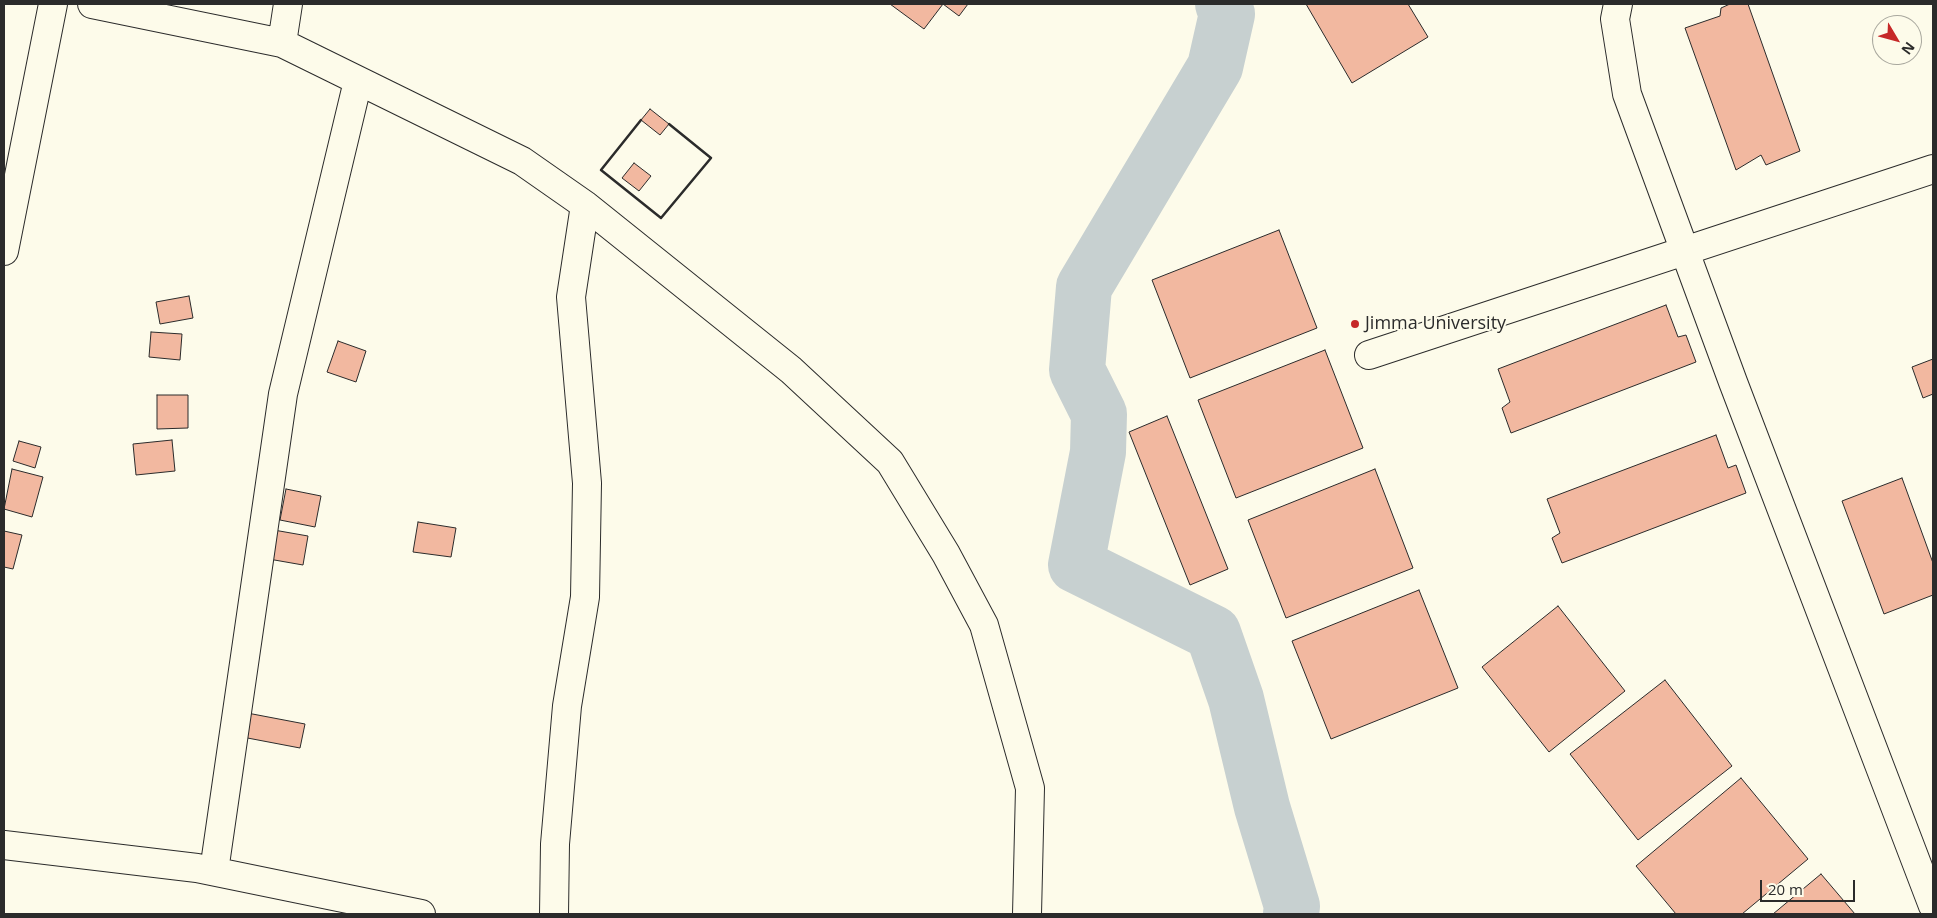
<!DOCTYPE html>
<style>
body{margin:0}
#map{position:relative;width:1937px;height:918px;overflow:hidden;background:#fdfbea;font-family:"Open Sans",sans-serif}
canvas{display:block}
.frame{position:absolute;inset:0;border:5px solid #2b2b2b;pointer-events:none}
.north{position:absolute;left:1872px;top:15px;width:50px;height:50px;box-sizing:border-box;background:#fdfbea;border:1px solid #a9a89e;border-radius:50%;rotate:127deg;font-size:14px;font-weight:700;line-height:20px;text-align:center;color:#2b2b2b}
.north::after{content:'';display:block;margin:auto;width:18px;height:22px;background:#c62828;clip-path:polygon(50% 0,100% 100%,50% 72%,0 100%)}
.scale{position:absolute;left:1760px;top:880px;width:95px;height:22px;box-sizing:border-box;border:2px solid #2b2b2b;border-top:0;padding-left:6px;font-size:15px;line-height:18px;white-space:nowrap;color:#2b2b2b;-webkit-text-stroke:4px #fdfbea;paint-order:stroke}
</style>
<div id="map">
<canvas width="1937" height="918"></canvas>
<div class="frame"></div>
<div class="north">N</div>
<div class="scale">20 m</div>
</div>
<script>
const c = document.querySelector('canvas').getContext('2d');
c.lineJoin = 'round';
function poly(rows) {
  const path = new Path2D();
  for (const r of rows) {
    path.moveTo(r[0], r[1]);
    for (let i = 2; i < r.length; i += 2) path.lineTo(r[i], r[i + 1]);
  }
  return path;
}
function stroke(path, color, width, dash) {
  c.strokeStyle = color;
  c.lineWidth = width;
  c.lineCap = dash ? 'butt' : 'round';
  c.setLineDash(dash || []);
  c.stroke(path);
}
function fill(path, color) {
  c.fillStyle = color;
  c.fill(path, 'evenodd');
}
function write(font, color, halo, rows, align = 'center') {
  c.font = font + ' "Open Sans",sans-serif';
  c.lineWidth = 4;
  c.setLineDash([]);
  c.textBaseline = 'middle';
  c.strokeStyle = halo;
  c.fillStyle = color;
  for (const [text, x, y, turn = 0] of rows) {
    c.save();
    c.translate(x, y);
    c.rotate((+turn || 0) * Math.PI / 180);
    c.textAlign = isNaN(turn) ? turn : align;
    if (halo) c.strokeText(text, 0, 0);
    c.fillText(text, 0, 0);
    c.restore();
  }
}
stroke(poly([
 [1223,4,1227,14,1215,67,1084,287,1077,370,1099,414,1098,452,1076,565,1213,633,1236,699,1262,807,1292,906,1291,914]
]), '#c7d0d0', 56);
const building = poly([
 [890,4,968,4,959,16,943,4,924,29,890,4],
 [1306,4,1408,4,1428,37,1352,83,1306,4],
 [1730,4,1748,4,1800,151,1766,165,1761,155,1736,170,1685,28,1720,16,1721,8,1730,4],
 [650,109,669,124,660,135,641,120,650,109],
 [634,163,651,176,639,191,622,178,634,163],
 [1279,230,1317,328,1190,378,1152,280,1279,230],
 [189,296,193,318,160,324,156,302,189,296],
 [1666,305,1678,337,1686,335,1696,362,1511,433,1502,408,1510,402,1498,369,1666,305],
 [151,332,182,334,180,360,149,357,151,332],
 [338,341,366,351,356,382,327,372,338,341],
 [1325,350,1363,448,1236,498,1198,400,1325,350],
 [1933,359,1933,394,1923,398,1912,367,1933,359],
 [157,395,188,395,188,428,157,429,157,395],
 [1167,416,1228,569,1190,585,1129,432,1167,416],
 [1716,435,1728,468,1736,465,1746,493,1562,563,1552,538,1560,533,1547,499,1716,435],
 [172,440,175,471,136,475,133,444,172,440],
 [19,441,41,447,35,468,13,461,19,441],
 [12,469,43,477,32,517,4,509,12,469],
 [1375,469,1413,568,1286,618,1248,520,1375,469],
 [1902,478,1933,563,1933,595,1884,614,1842,501,1902,478],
 [286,489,321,496,315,527,280,520,286,489],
 [418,522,456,528,451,557,413,552,418,522],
 [268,529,308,536,303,565,263,558,268,529],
 [4,531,22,535,13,569,4,567,4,531],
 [1419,590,1458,688,1331,739,1292,641,1419,590],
 [1558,606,1625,691,1549,752,1482,667,1558,606],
 [1665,680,1732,766,1638,840,1570,754,1665,680],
 [242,712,305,724,300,748,237,736,242,712],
 [1741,778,1808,859,1742,914,1676,914,1636,866,1741,778],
 [1821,874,1855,914,1773,914,1821,874]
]);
fill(building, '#f2b8a0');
stroke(building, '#2b2b2b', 1);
const minor = poly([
 [92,4,282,43,522,161,585,205,791,370,890,462,946,554,984,625,1030,788,1027,914],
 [1618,4,1615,19,1627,94,1733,382,1933,906],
 [282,43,288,4],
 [4,251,53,4],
 [1369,355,1933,169],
 [4,845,197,868,421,914],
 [214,871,283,394,358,81],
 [554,914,555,844,567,706,585,597,587,483,571,297,585,205]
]);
stroke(minor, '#2b2b2b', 30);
stroke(minor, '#fdfbea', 28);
stroke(poly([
 [641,120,601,170,661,218,711,158,669,124]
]), '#2b2b2b', 2.5);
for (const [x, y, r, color] of [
 [1355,324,5,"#c62828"]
]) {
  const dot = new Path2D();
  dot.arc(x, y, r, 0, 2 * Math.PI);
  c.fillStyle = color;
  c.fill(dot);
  stroke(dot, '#fdfbea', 2);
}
write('18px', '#2b2b2b', '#fdfbea', [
 ["Jimma University",1365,324]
], 'left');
</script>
